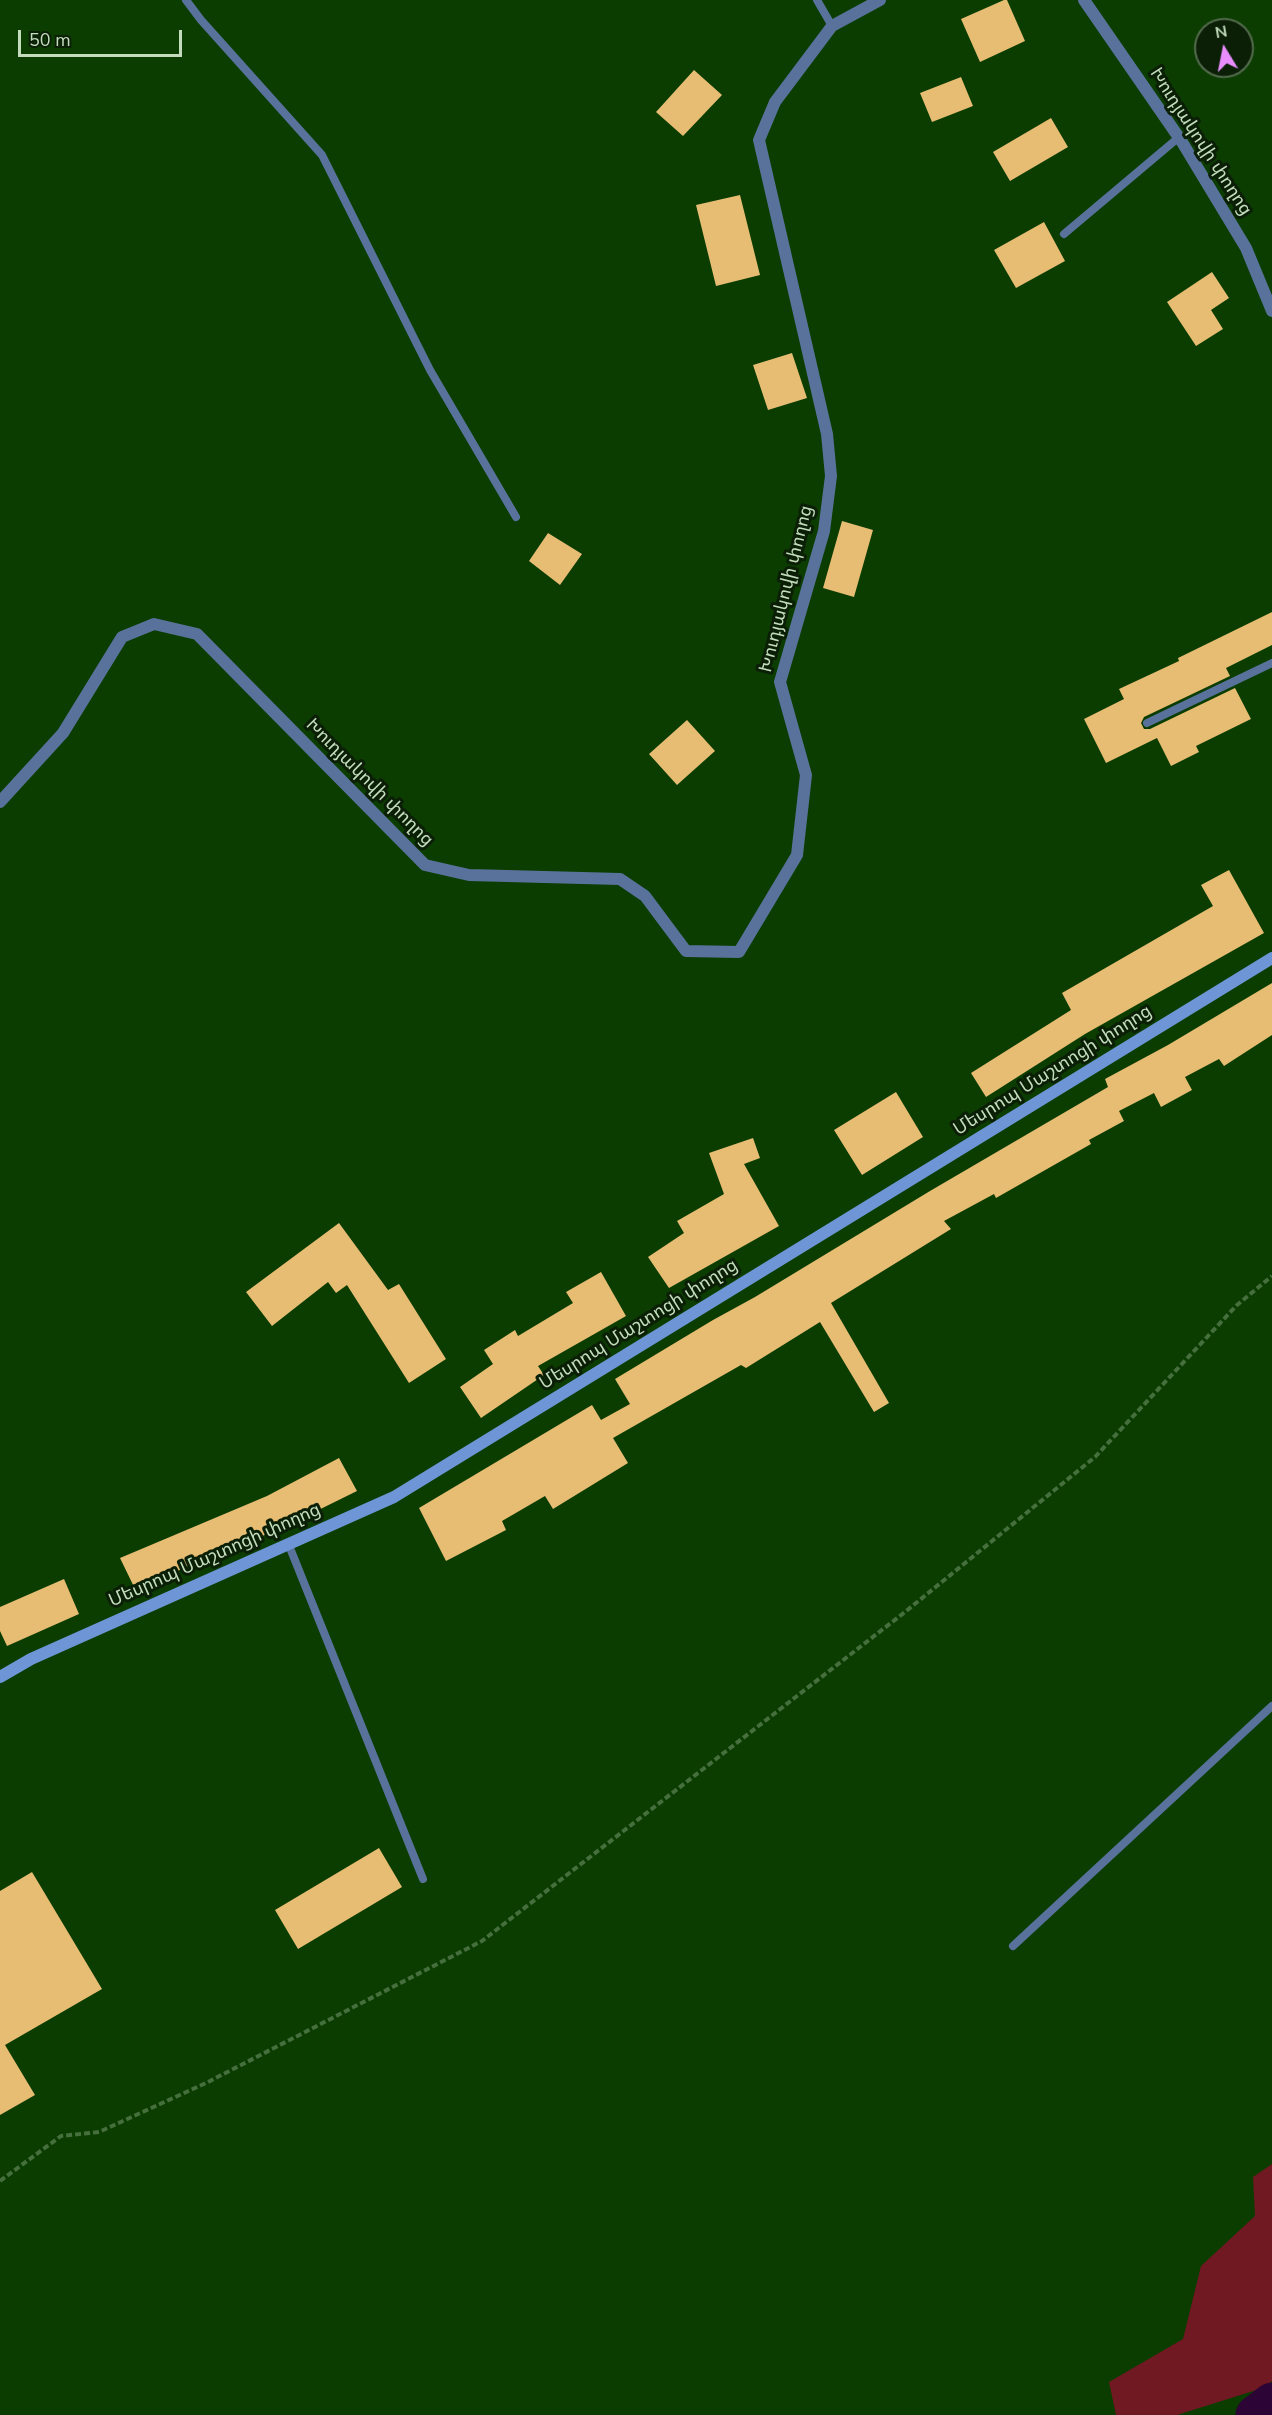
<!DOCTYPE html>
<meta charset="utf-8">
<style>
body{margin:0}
#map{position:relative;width:1272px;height:2415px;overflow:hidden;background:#0b3d00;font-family:"Nunito Sans",sans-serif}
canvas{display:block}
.north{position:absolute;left:1194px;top:18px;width:60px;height:60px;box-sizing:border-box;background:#0b1f07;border:2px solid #546b4f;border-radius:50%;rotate:350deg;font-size:16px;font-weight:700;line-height:24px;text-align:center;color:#c2dcbc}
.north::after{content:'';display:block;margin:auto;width:21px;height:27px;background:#e98dfe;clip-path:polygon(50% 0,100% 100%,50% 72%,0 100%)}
.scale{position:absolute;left:18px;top:30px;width:164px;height:27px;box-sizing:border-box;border:3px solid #c2dcbc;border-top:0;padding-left:8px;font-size:18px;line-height:21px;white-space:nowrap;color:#c2dcbc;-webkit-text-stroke:4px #0b1f07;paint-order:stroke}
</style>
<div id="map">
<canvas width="1272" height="2415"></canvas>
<div class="north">N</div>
<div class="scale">50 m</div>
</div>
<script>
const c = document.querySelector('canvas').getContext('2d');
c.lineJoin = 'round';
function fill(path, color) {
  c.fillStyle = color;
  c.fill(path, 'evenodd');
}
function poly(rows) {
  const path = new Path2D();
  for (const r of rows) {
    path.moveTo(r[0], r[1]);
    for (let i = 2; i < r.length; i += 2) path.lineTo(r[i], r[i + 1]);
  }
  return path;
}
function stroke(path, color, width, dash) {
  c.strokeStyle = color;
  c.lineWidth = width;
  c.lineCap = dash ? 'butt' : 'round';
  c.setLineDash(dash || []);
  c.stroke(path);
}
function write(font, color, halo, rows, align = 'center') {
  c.font = font + ' "Nunito Sans","Noto Sans Armenian",sans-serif';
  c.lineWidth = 6;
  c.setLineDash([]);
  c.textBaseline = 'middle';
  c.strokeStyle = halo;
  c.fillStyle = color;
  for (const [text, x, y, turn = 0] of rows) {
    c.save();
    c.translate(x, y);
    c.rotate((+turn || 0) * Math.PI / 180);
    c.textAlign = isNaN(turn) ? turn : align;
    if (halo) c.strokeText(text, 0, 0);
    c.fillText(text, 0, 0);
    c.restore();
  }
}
fill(poly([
 [1272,2164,1272,2381,1266,2387,1177,2415,1116,2415,1109,2382,1183,2339,1201,2266,1255,2216,1253,2177]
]), '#701922');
stroke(poly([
 [1255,2415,1272,2402]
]), '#2c0435', 39);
fill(poly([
 [1004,0,1007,0,1025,41,980,62,961,19],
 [694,70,722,95,683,136,656,112],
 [961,77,973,106,932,122,920,93],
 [1051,118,1068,147,1010,181,993,152],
 [740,195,760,275,716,286,696,205],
 [1044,222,1065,261,1016,288,994,250],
 [1212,272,1229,298,1211,310,1223,329,1196,346,1167,302],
 [792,353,807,398,768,410,753,365],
 [842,521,873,530,854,597,823,588],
 [548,533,582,554,560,585,529,561],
 [1272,612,1272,645,1226,668,1230,676,1144,717,1141,723,1144,729,1150,729,1235,688,1251,719,1196,746,1199,752,1171,766,1157,738,1106,763,1084,719,1124,699,1119,689,1179,661,1178,658],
 [687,720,715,751,677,785,649,754],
 [1229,870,1264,933,1085,1034,986,1097,971,1073,1071,1010,1062,993,1213,906,1201,885],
 [1272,983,1272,1035,1224,1066,1219,1059,1185,1077,1192,1090,1161,1107,1154,1093,1119,1111,1124,1121,1089,1140,1091,1144,996,1198,994,1194,944,1221,951,1229,831,1303,889,1403,874,1412,820,1322,746,1368,741,1365,613,1438,628,1463,553,1509,545,1496,502,1521,506,1530,446,1561,419,1508,592,1405,601,1420,630,1404,615,1379,713,1320,755,1297,930,1191,1108,1087,1105,1079,1168,1045],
 [896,1092,923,1137,862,1175,834,1130],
 [753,1138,760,1158,744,1164,779,1226,669,1288,648,1257,684,1233,677,1221,724,1194,709,1153],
 [339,1223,388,1290,399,1284,446,1359,409,1383,347,1285,336,1293,328,1282,272,1326,246,1292],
 [601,1272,626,1316,538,1366,544,1375,481,1418,460,1387,493,1364,484,1350,515,1330,518,1336,573,1303,566,1292],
 [339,1458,357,1491,282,1528,190,1565,136,1591,120,1558,267,1496],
 [64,1579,79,1614,7,1646,0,1631,0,1607],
 [379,1848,402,1887,298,1949,275,1910],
 [32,1872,102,1989,5,2045,35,2095,0,2115,0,1891]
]), '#e7bc73');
stroke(poly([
 [0,2181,61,2136,99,2132,206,2083,482,1941,905,1612,1095,1457,1237,1305,1272,1276]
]), '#456f3c', 4, [6, 3]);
stroke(poly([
 [186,0,201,20,322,155,430,370,516,517],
 [817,0,832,26],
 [1064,234,1178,138],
 [1147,723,1272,663],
 [288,1543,423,1879],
 [1013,1946,1272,1706]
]), '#59729b', 8);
stroke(poly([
 [1084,0,1182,142,1246,248,1272,311],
 [0,802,63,733,122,637,154,624,197,634,425,865,469,875,620,879,645,896,686,951,739,952,797,855,806,775,780,682,824,531,831,476,827,434,759,140,775,102,832,26,880,0]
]), '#59729b', 12);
stroke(poly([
 [0,1677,31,1659,394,1497,1272,958]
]), '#6e96d7', 12);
write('18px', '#c2dcbc', '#0b1f07', [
 ["Խուդյակովի փողոց",1200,142,57],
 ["Խուդյակովի փողոց",787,589,-76],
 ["Խուդյակովի փողոց",369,783,45],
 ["Մեսրոպ Մաշտոցի փողոց",1053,1071,-32],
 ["Մեսրոպ Մաշտոցի փողոց",639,1325,-32],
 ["Մեսրոպ Մաշտոցի փողոց",215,1556,-24]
]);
</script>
